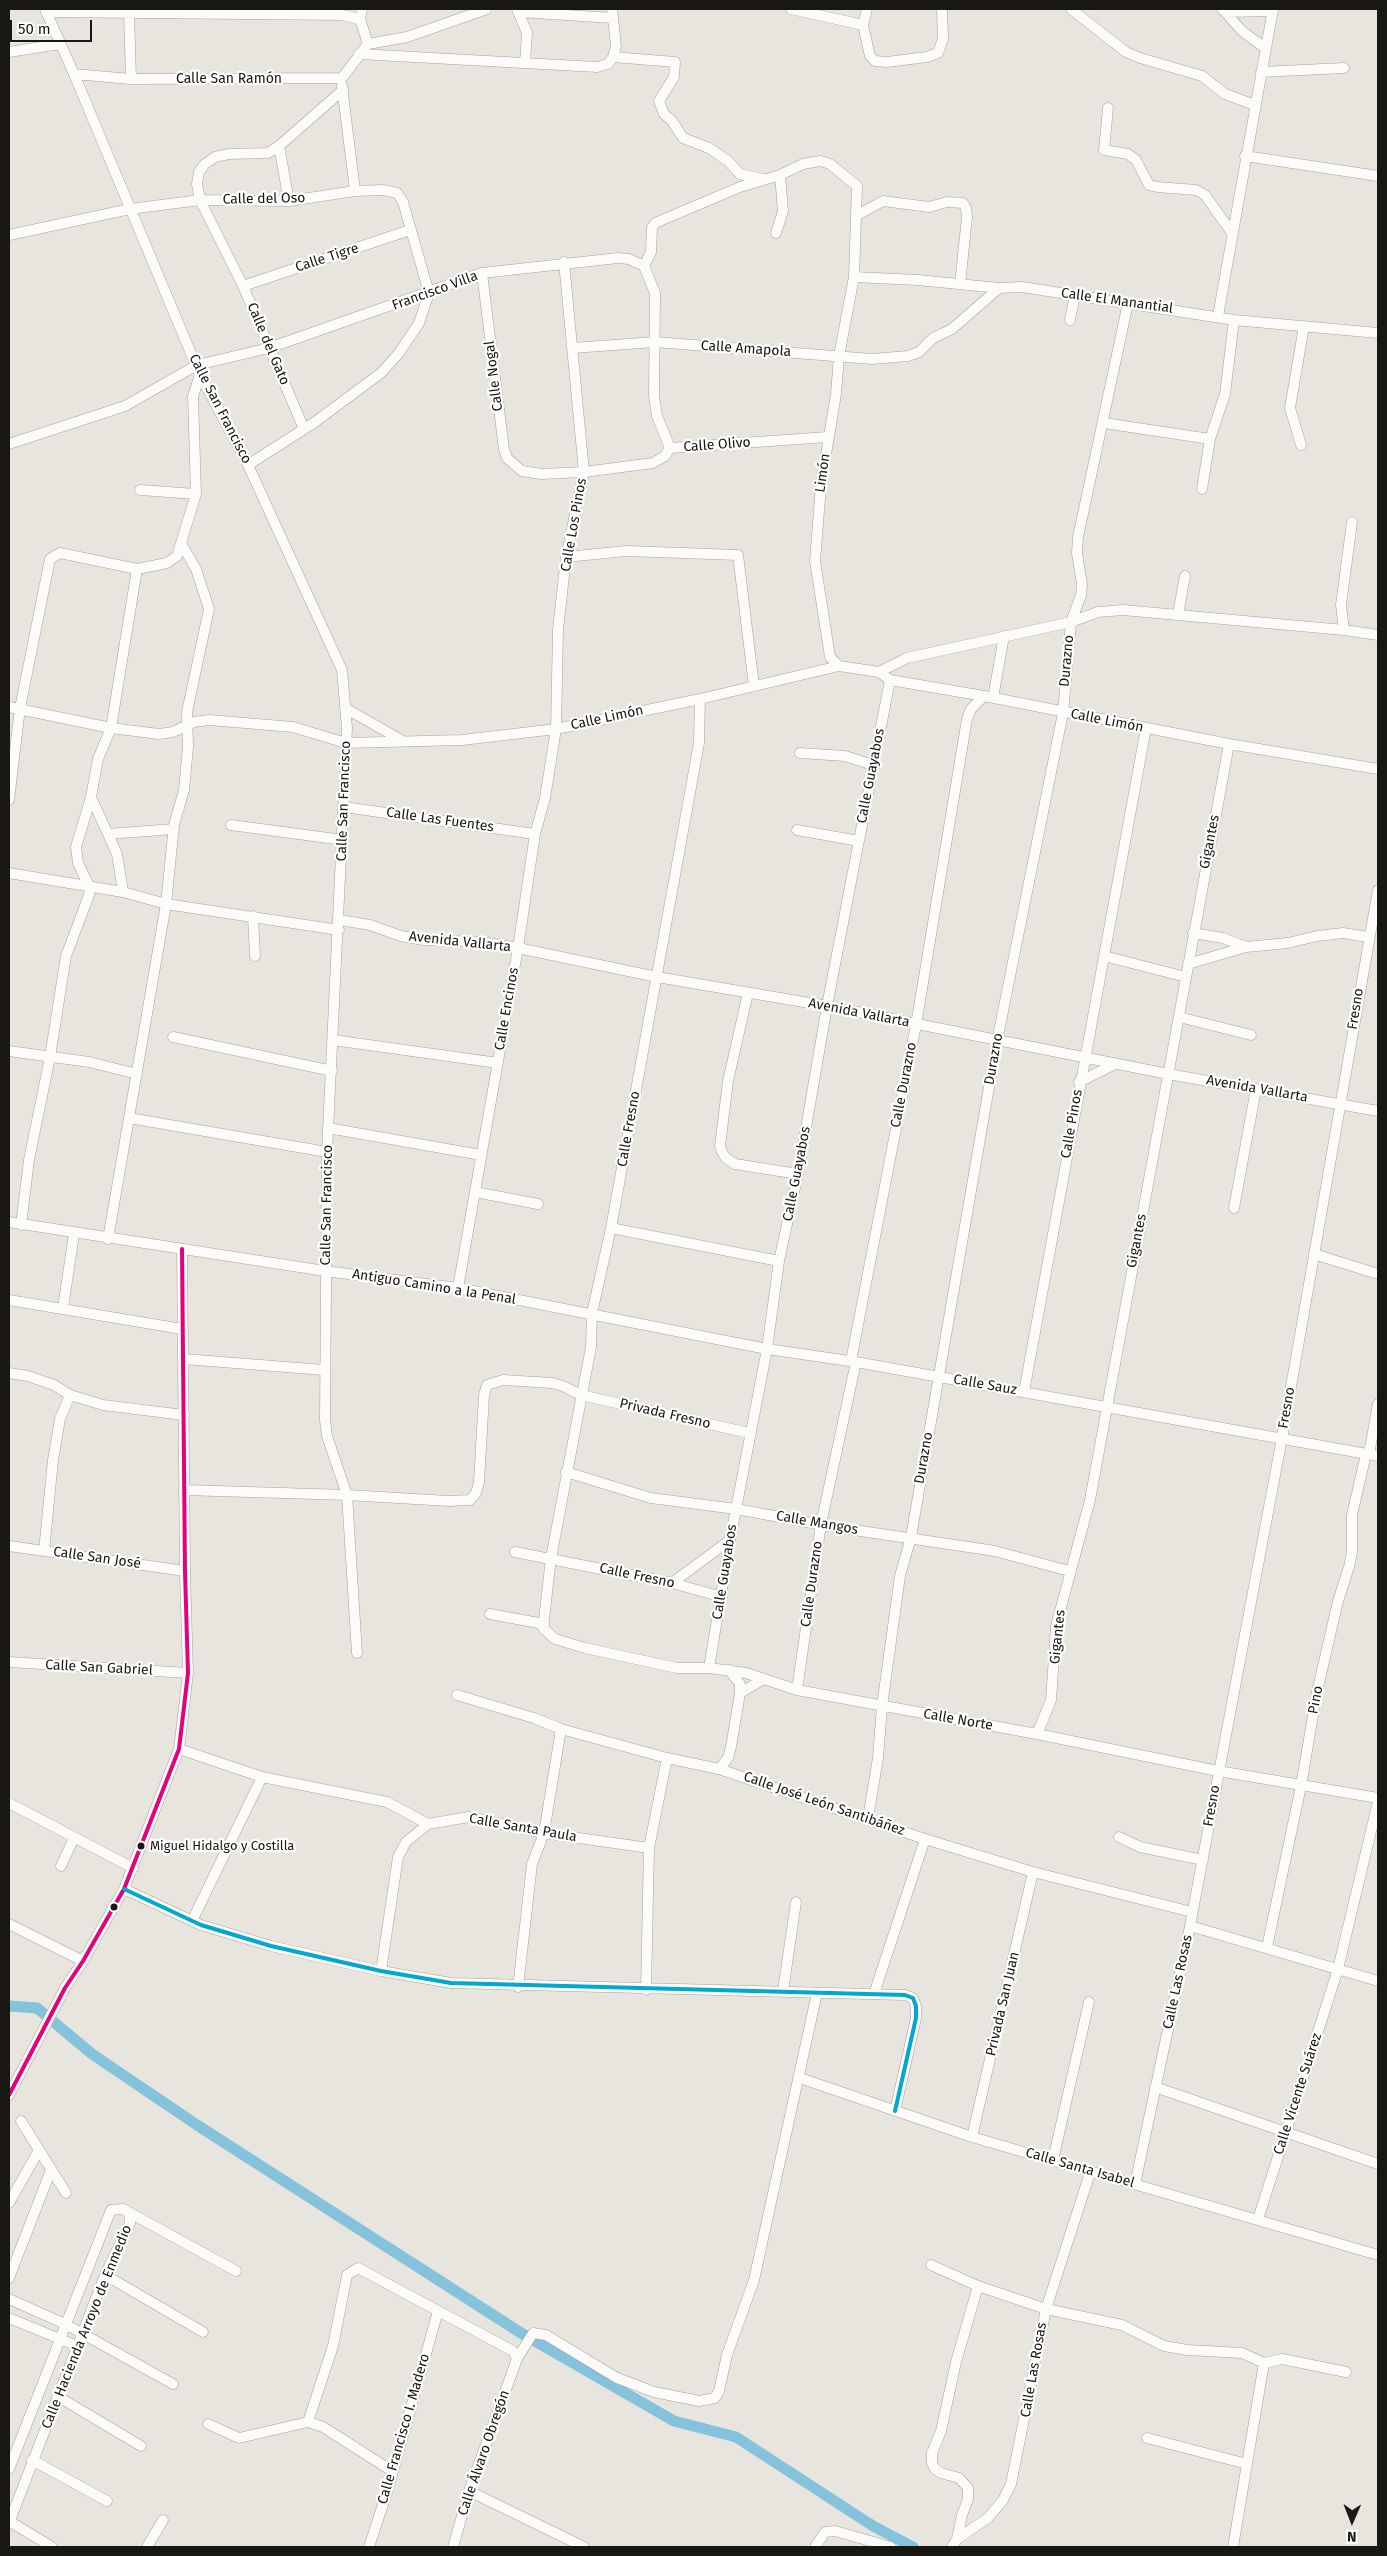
<!DOCTYPE html>
<meta charset="utf-8">
<style>
body{margin:0}
#map{position:relative;width:1387px;height:2556px;overflow:hidden;background:#e8e5de;font-family:"Fira Sans",sans-serif}
canvas{display:block}
.frame{position:absolute;inset:0;border:10px solid #191712;pointer-events:none}
.north{position:absolute;left:1327px;top:2496px;width:50px;height:50px;-webkit-text-stroke:4px #fff;paint-order:stroke;rotate:181deg;font-size:14px;font-weight:700;line-height:20px;text-align:center;color:#191712}
.north::after{content:'';display:block;margin:auto;width:18px;height:22px;background:#191712;clip-path:polygon(50% 0,100% 100%,50% 72%,0 100%)}
.scale{position:absolute;left:10px;top:20px;width:82px;height:22px;box-sizing:border-box;border:2px solid #191712;border-top:0;padding-left:6px;font-size:15px;line-height:18px;white-space:nowrap;color:#191712;-webkit-text-stroke:4px #fff;paint-order:stroke}
</style>
<div id="map">
<canvas width="1387" height="2556"></canvas>
<div class="frame"></div>
<div class="north">N</div>
<div class="scale">50 m</div>
</div>
<script>
const c = document.querySelector('canvas').getContext('2d');
c.lineJoin = 'round';
function poly(rows) {
  const path = new Path2D();
  for (const r of rows) {
    path.moveTo(r[0], r[1]);
    for (let i = 2; i < r.length; i += 2) path.lineTo(r[i], r[i + 1]);
  }
  return path;
}
function stroke(path, color, width, dash) {
  c.strokeStyle = color;
  c.lineWidth = width;
  c.lineCap = dash ? 'butt' : 'round';
  c.setLineDash(dash || []);
  c.stroke(path);
}
function write(font, color, halo, rows, align = 'center') {
  c.font = font + ' "Fira Sans",sans-serif';
  c.lineWidth = 4.5;
  c.setLineDash([]);
  c.textBaseline = 'middle';
  c.strokeStyle = halo;
  c.fillStyle = color;
  for (const [text, x, y, turn = 0] of rows) {
    c.save();
    c.translate(x, y);
    c.rotate((+turn || 0) * Math.PI / 180);
    c.textAlign = isNaN(turn) ? turn : align;
    if (halo) c.strokeText(text, 0, 0);
    c.fillText(text, 0, 0);
    c.restore();
  }
}
stroke(poly([
 [9,2006,37,2008,92,2054,197,2125,521,2333,674,2421,736,2437,873,2526,913,2547]
]), '#85c3dc', 11);
const minor = poly([
 [45,9,74,74,200,375,248,465,342,670,347,728,327,1152,325,1420,327,1436,347,1495,357,1653],
 [362,9,360,19,368,44],
 [517,9,527,33,525,63],
 [791,9,863,25],
 [867,9,863,25,870,56,875,61,887,62,927,57,938,53,943,39,942,9],
 [1071,9,1126,52,1140,58,1202,76,1225,94,1255,105],
 [1222,9,1225,12,1273,11],
 [46,12,342,15,360,19],
 [519,12,613,18],
 [1225,12,1242,31,1265,48],
 [129,13,131,79],
 [368,44,407,37,487,9],
 [9,52,60,44],
 [359,54,597,67,608,64,613,57,616,46,612,9],
 [613,57,675,62,674,77,659,101,664,114,672,121,683,138,709,148,728,161,740,174,763,179],
 [1261,72,1344,68],
 [74,74,131,79,342,78,368,44],
 [342,86,355,191],
 [1108,108,1104,150,1128,154,1136,160,1149,185,1157,187,1196,190,1205,195,1232,233],
 [279,146,268,153,229,154,215,157,205,164,199,172,197,184,200,200,243,286,304,429],
 [1245,156,1378,176],
 [780,175,803,164,820,161,830,164,857,186,854,277,839,356,836,394,821,485,815,561,830,657,839,666],
 [289,201,279,146,343,90],
 [856,216,883,201,929,207,947,202,963,203,966,208,967,217,960,284],
 [9,235,130,209,200,200,289,201,355,191,383,190,397,193,403,202,429,293,419,323,399,353,381,373,315,422,248,465],
 [644,266,655,293,654,396,657,416,670,448],
 [482,273,504,449,507,458,522,471,541,474,584,472,653,463,665,456,670,448,828,437],
 [854,277,918,280,999,288,1022,287,1234,320,1378,333],
 [243,286,410,230],
 [1218,316,1273,9],
 [1070,320,1075,295],
 [573,348,655,342,872,359,908,356,919,352,933,338,952,329,999,288],
 [1104,423,1210,439,1202,489],
 [1210,439,1225,394,1234,320],
 [9,444,125,406,197,365,269,348,482,273,618,258,629,259,644,266,651,252,652,228,655,223,740,187,780,175,783,211,776,233],
 [1301,445,1290,408,1304,326],
 [140,490,196,494],
 [566,557,626,551,738,555,754,686],
 [1178,614,1185,576],
 [1344,630,1341,605,1352,522],
 [879,672,907,658,1071,622,1098,612,1123,610,1344,630,1378,635],
 [993,698,1004,636],
 [700,699,699,743,611,1228,592,1313,591,1347,551,1558,543,1628,555,1639,585,1648,677,1668,709,1668,746,1673,797,1690,1037,1734,1218,1771,1378,1798],
 [9,707,111,728,159,734,173,732,194,722,209,720,293,727,346,743,462,740,556,729,700,699,839,666,879,672,890,680,984,696,1229,744,1378,769],
 [345,708,403,741],
 [800,753,845,756,873,765],
 [91,797,117,854,123,892],
 [9,800,20,708,50,559,60,553,137,569],
 [344,807,535,834],
 [231,825,343,840],
 [797,830,859,841],
 [108,834,174,829],
 [9,873,123,892,166,904,339,930],
 [253,916,255,956],
 [340,920,370,925,401,936,424,940,482,942,518,948,657,977,827,1006,1168,1074,1378,1111],
 [1193,933,1223,938,1246,947],
 [1104,956,1186,977],
 [1188,964,1246,947,1288,943,1317,936,1343,933,1368,937],
 [748,993,728,1081,720,1146,722,1152,726,1158,735,1164,798,1174],
 [1179,1017,1251,1035],
 [173,1037,332,1071],
 [333,1040,498,1063],
 [9,1051,89,1062,137,1074],
 [1079,1082,1115,1064],
 [129,1118,327,1152],
 [328,1128,481,1155],
 [475,1192,538,1204],
 [1234,1208,1256,1089],
 [9,1222,325,1271,458,1288,767,1349,856,1362,1378,1456],
 [21,1225,29,1160,50,1057,66,956,89,895,90,888,78,863,76,847,91,797,98,759,111,728,137,569,167,563,177,556,196,494,193,396,200,375],
 [611,1228,779,1261],
 [108,1239,166,904,174,825,184,790,188,747,187,712,209,609,196,569,182,545],
 [1314,1254,1378,1274],
 [458,1288,518,948,535,834,545,798,556,729,558,630,566,557,584,472,564,262],
 [9,1300,182,1329],
 [63,1308,74,1234],
 [184,1359,324,1370],
 [851,1361,916,1025,967,719,971,709,984,696],
 [9,1373,28,1376,54,1385,70,1395,103,1405,184,1415],
 [1024,1392,1146,728],
 [1369,1454,1378,1404],
 [566,1472,651,1498,736,1509,834,1527,995,1551,1069,1571],
 [184,1490,347,1495,449,1501,470,1500,476,1493,479,1482,484,1395,487,1385,503,1380,552,1383,563,1386,581,1395,749,1433],
 [9,1546,185,1571],
 [44,1551,53,1460,60,1419,70,1395],
 [515,1552,672,1583,722,1597],
 [672,1583,730,1540],
 [490,1614,544,1624],
 [9,1662,188,1673],
 [709,1668,730,1540,767,1349,779,1261,798,1174,827,1006,890,680],
 [797,1690,821,1524,856,1362],
 [740,1693,762,1680],
 [457,1695,534,1718,561,1729,667,1758,719,1769,925,1839,1033,1872,1192,1912],
 [1037,1734,1051,1700,1056,1626,1090,1500,1229,744],
 [179,1749,262,1777,387,1802,428,1824,469,1817,544,1833,649,1848],
 [719,1769,728,1758,731,1747,740,1693,740,1684,729,1670],
 [9,1803,133,1868],
 [868,1818,878,1758,882,1706,900,1576,911,1537,997,1041,1063,713,1071,622,1081,595,1082,584,1077,553,1078,537,1128,303],
 [1119,1837,1140,1847,1203,1860],
 [61,1866,74,1838],
 [124,1889,201,1925,271,1946,381,1971,451,1983,905,1995,913,1998,916,2006,916,2018,895,2111],
 [192,1921,262,1777],
 [9,1924,83,1961],
 [1190,1926,1378,1981],
 [1267,1947,1301,1786,1317,1692,1338,1601,1349,1567,1352,1552,1352,1515,1366,1454],
 [381,1971,398,1857,406,1842,428,1824],
 [518,1987,532,1864,544,1833,561,1729],
 [646,1990,649,1848,667,1758],
 [783,1991,796,1902],
 [874,1994,925,1839],
 [800,2078,972,2137,1378,2255],
 [1155,2087,1378,2164],
 [9,2095,65,1988,83,1961,124,1889,179,1749,188,1673,185,1571,182,1249],
 [21,2121,66,2193],
 [972,2137,1033,1872],
 [1053,2160,1089,2002],
 [1135,2184,1190,1926,1282,1438,1378,890],
 [9,2203,39,2150],
 [1258,2219,1338,1969,1378,1802],
 [931,2265,978,2286,1046,2309,1122,2325,1164,2346,1187,2350,1242,2353,1264,2363,1282,2359,1346,2372],
 [105,2275,203,2332],
 [9,2278,51,2170],
 [9,2299,65,2324,173,2384],
 [9,2318,77,2346],
 [57,2396,141,2446],
 [308,2422,333,2346,347,2275,358,2268,513,2351,517,2359],
 [208,2424,239,2438,308,2422,323,2427,392,2471],
 [1147,2438,1247,2464],
 [32,2460,107,2501],
 [9,2469,111,2210,123,2209,236,2271],
 [469,2491,584,2547],
 [9,2521,52,2547],
 [9,2523,105,2275,130,2223,129,2213],
 [957,2539,962,2515,968,2499,968,2488,959,2478,941,2473,935,2469,932,2463,932,2453,941,2431,956,2362,978,2286],
 [147,2547,163,2520],
 [369,2547,388,2489,438,2311],
 [453,2547,469,2491,517,2359,533,2333,546,2335,617,2378,654,2392,699,2401,715,2398,719,2391,727,2355,754,2280,817,1993],
 [815,2547,825,2532,835,2531,891,2547],
 [952,2547,957,2539,988,2518,1003,2500,1011,2484,1046,2309,1090,2173],
 [1233,2547,1264,2363]
]);
stroke(minor, '#a4a29d', 11);
stroke(minor, '#fcfbfa', 10);
stroke(poly([
 [9,2095,65,1988,83,1961,124,1889,179,1749,188,1673,185,1571,182,1249]
]), '#e5007d', 4);
stroke(poly([
 [124,1889,201,1925,271,1946,381,1971,451,1983,905,1995,913,1998,916,2006,916,2018,895,2111]
]), '#00a9ce', 4);
for (const [x, y, r, color] of [
 [141,1846,4.5,"#191712"],
 [114,1907,4.5,"#191712"]
]) {
  const dot = new Path2D();
  dot.arc(x, y, r, 0, 2 * Math.PI);
  c.fillStyle = color;
  c.fill(dot);
  stroke(dot, '#fff', 2);
}
write('13px', '#191712', '#fff', [
 ["Miguel Hidalgo y Costilla",150,1846]
], 'left');
write('14px', '#191712', '#fff', [
 ["Calle San Ramón",229,79],
 ["Calle del Oso",264,199,-1],
 ["Calle Tigre",327,258,-18],
 ["Francisco Villa",435,291,-20],
 ["Calle El Manantial",1117,301,8],
 ["Calle del Gato",268,344,67],
 ["Calle Amapola",746,349,4],
 ["Calle Nogal",494,376,-97],
 ["Calle San Francisco",220,409,63],
 ["Calle Olivo",717,445,-4],
 ["Limón",823,473,-82],
 ["Calle Los Pinos",574,525,-80],
 ["Durazno",1067,661,-85],
 ["Calle Limón",607,718,-12],
 ["Calle Limón",1107,721,11],
 ["Calle Guayabos",871,776,-79],
 ["Calle San Francisco",344,801,-88],
 ["Calle Las Fuentes",440,820,8],
 ["Gigantes",1210,842,-79],
 ["Avenida Vallarta",460,942,6],
 ["Calle Encinos",507,1009,-80],
 ["Fresno",1356,1009,-81],
 ["Avenida Vallarta",859,1013,11],
 ["Durazno",994,1059,-80],
 ["Calle Durazno",904,1085,-79],
 ["Avenida Vallarta",1257,1089,10],
 ["Calle Pinos",1072,1124,-80],
 ["Calle Fresno",629,1129,-80],
 ["Calle Guayabos",797,1174,-79],
 ["Calle San Francisco",327,1205,-89],
 ["Gigantes",1137,1241,-79],
 ["Antiguo Camino a la Penal",434,1287,9],
 ["Calle Sauz",985,1385,10],
 ["Fresno",1287,1408,-80],
 ["Privada Fresno",665,1414,13],
 ["Durazno",924,1458,-80],
 ["Calle Mangos",817,1523,10],
 ["Calle San José",97,1558,8],
 ["Calle Guayabos",725,1572,-81],
 ["Calle Fresno",637,1576,12],
 ["Calle Durazno",812,1584,-82],
 ["Gigantes",1058,1637,-84],
 ["Calle San Gabriel",99,1668,3],
 ["Pino",1316,1700,-79],
 ["Calle Norte",958,1720,10],
 ["Calle José León Santibáñez",824,1804,19],
 ["Fresno",1212,1806,-80],
 ["Calle Santa Paula",523,1828,10],
 ["Calle Las Rosas",1178,1982,-78],
 ["Privada San Juan",1003,2004,-77],
 ["Calle Vicente Suárez",1298,2094,-72],
 ["Calle Santa Isabel",1080,2168,16],
 ["Calle Hacienda Arroyo de Enmedio",87,2327,-68],
 ["Calle Las Rosas",1034,2370,-80],
 ["Calle Francisco I. Madero",404,2429,-74],
 ["Calle Álvaro Obregón",484,2453,-71]
]);
</script>
